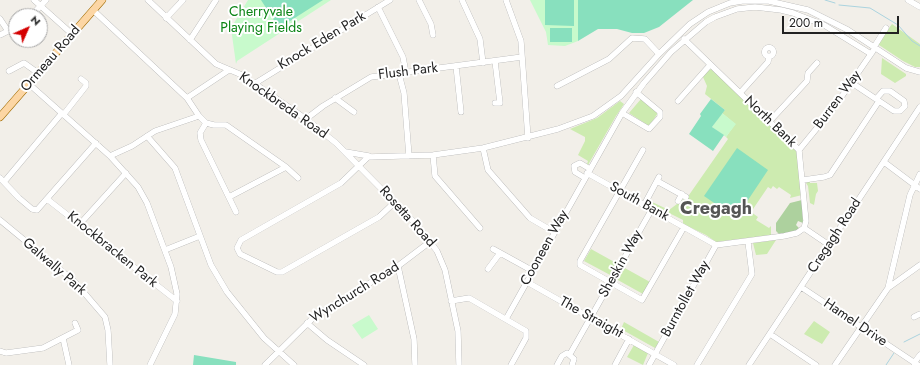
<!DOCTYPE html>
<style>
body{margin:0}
#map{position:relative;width:920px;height:365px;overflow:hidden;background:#f2efe9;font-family:Jost,sans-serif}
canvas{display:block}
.north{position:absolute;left:8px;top:8px;width:40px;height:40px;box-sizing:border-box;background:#fff;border:1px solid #a7a7a7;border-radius:50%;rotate:45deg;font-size:11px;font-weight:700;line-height:16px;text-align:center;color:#222}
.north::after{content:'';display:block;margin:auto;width:14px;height:18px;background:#d40000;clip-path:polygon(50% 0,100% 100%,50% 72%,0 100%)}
.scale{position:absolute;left:782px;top:16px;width:117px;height:18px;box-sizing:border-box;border:2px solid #222;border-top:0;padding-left:5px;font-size:12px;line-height:14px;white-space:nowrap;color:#222;-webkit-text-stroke:3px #fff;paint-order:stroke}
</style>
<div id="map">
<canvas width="920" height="365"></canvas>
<div class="north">N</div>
<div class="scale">200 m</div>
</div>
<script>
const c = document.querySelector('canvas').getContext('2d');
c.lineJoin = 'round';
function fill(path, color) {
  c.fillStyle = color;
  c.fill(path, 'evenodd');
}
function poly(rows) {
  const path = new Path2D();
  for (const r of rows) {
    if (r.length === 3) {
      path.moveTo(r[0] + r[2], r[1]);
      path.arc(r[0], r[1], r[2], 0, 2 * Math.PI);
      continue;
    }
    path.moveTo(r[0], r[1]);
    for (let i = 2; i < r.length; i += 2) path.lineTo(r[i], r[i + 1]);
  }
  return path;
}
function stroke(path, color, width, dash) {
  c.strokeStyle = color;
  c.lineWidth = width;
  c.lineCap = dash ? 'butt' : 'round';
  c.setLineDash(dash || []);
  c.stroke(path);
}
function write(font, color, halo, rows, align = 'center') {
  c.font = font + ' Jost,sans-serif';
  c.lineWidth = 4;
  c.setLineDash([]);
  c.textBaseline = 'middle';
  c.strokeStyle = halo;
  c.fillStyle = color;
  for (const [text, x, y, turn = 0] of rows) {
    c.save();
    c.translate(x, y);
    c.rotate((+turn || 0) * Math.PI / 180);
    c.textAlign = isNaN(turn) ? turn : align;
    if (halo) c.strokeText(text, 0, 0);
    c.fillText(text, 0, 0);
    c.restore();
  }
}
fill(poly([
 [892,24,920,44,920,67,915,67,903,61,879,45,878,43],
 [882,58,906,74,906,76,895,83,881,74],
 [712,69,797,149,802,195,790,198,791,195,779,187,777,189,773,186,771,189,768,187,751,212,758,217,756,220,769,228,771,226,771,235,716,242,706,235,683,224,683,220,649,203,650,201,669,210,689,195,728,139,726,137,735,124,722,113,725,110,705,94,707,86,703,77,708,70],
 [641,99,658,113,649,126,629,113],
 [620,101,624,104,616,116,588,165,587,164,588,161,578,155,585,141,585,137,570,129,597,118],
 [810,181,810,183,817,183,818,191,816,194,814,205,810,203,808,186,806,183],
 [776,240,767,254,756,255,753,243],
 [591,249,618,264,612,276,584,261],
 [623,267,650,282,643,294,616,279],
 [814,321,830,332,822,344,804,334],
 [624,322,659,342,655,348,621,329],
 [634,345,648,353,643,365,627,357]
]), '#cdebb0');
fill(poly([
 [802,200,803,223,798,221,796,225,799,228,796,231,779,234,776,231,776,223,790,203]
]), '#add19e');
fill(poly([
 [248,0,331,0,237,61,236,64,231,28],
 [530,0,578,0,578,41,565,46,548,45,546,32],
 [722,113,736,124,726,137,712,127],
 [369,315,378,329,362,339,352,325]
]), '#c8facc');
fill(poly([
 [261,0,323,0,279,28],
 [545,0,574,0,574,26,545,25],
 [578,0,693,0,659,27,644,33,632,33,617,29,598,29,578,41],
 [550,28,572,28,572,42,550,42],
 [711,99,725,110,712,127,724,135,713,151,689,134,701,116,700,114],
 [737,148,768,170,736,218,704,196],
 [194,355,236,362,236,365,193,365]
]), '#88e0be');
stroke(poly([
 [825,0,835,3],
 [839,5,870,8,898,25,912,41,920,46],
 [904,342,920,334],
 [886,365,894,353]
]), '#aad3df', 1);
const minor = poly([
 [34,0,72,34],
 [148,0,216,64,242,75,306,119,336,143,418,226,437,251,445,270,458,331,459,365],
 [419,0,431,24,433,35],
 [462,0,480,39,483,63],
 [506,0,521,41,528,138],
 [908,0,920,7],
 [378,7,403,57,406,73],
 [93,10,187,98,229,70],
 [31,16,46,0],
 [166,18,183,0],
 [0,19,8,31],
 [0,35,16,27],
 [684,39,799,150,806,221,804,228],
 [190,40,216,0],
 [874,47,886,28],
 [769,52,4.5],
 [495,61,500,103,495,103],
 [456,66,461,112],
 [9,71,24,63,38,73],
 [399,74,404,93,409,156],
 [852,83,894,111,900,111,905,106,904,101,890,91,883,91,876,99],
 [29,84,110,156,138,187,147,203,171,267,177,294,175,314,150,365],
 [254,84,390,0],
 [557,86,609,59,632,38,645,39,659,54],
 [740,93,768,62,769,56],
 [187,98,199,116,206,123,214,125,226,125,286,167,298,178],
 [335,98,354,112],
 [678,101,710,65],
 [622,113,649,129,660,117,660,112,636,92],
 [64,114,86,86,86,83,81,79],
 [306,119,323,106,371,77,522,57],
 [770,121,807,81,808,73,817,63],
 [206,123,200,133,201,140,236,212],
 [147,136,175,168,211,265,227,292,264,338,294,365],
 [483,148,488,170,530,218,554,232],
 [643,150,580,261,580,265,642,300,684,227],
 [799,150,835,106,873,51],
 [346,152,369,156],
 [433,155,435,176,480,228],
 [110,156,132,146,155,131,199,116],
 [884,162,920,189],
 [587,173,716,245,784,236,797,233,804,228],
 [0,178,19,198,32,209,37,210,96,143],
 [585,178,575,172,574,166,580,163,590,169],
 [803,180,824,177,830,175,879,101],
 [657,181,686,197],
 [4,182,62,113],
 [229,197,286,167],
 [47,199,177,301],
 [678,201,682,194],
 [395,202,379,217,282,272,277,272,240,254,237,248,241,240,341,183,368,157,433,155,483,148,558,129,593,116,621,96,659,54,690,24,708,12,730,3,742,1,769,1,808,10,848,30,906,68,920,72],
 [644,205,659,177],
 [0,220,74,281,105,317,108,330,110,365],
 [79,225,126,173],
 [804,228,829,245],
 [493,249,533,271],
 [165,250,200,236],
 [398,266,414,339,415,365],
 [488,269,500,253],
 [527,282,674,365],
 [801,287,918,365],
 [888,288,910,195,920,174],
 [451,301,469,298,526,331,526,338,511,365],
 [914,317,920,314],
 [506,319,622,113,644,83,671,52,706,22,715,17,737,9,755,7,781,10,793,13,824,25,871,54],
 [307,323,327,340,364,365],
 [770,334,816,365],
 [63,338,69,365],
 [0,351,6,353,43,348,78,330,75,323],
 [570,354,652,209],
 [914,363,920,355],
 [265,365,315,316,398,266,431,241],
 [557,365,562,356,567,353,574,359,572,365],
 [615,365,629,339],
 [649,365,716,245],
 [697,365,752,274,748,242],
 [749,365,920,107],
 [835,365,888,288,920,265]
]);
const major = poly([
 [0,117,102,0]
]);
stroke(minor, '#a9a9a9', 6);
stroke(major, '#a06b00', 8);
stroke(minor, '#fff', 5.5);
stroke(major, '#fcd6a4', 7);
write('14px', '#0c8416', '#fff', [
 ["Cherryvale",261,13],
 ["Playing Fields",261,29]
]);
write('14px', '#222', '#fff', [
 ["Knock Eden Park",322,41,-31],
 ["Ormeau Road",51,59,-49],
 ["Flush Park",408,72,-7],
 ["Burren Way",838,100,-53],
 ["Knockbreda Road",283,106,35],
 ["North Bank",770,122,44],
 ["South Bank",639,202,29],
 ["Rosetta Road",407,217,48],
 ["Cregagh Road",835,236,-57],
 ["Cooneen Way",545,248,-61],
 ["Knockbracken Park",112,250,39],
 ["Sheskin Way",621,264,-61],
 ["Galwally Park",54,267,41],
 ["Wynchurch Road",355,293,-32],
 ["Burntollet Way",686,299,-61],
 ["The Straight",591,318,29],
 ["Hamel Drive",855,323,34]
]);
write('bold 18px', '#555', '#fff', [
 ["Cregagh",716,210]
]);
</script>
